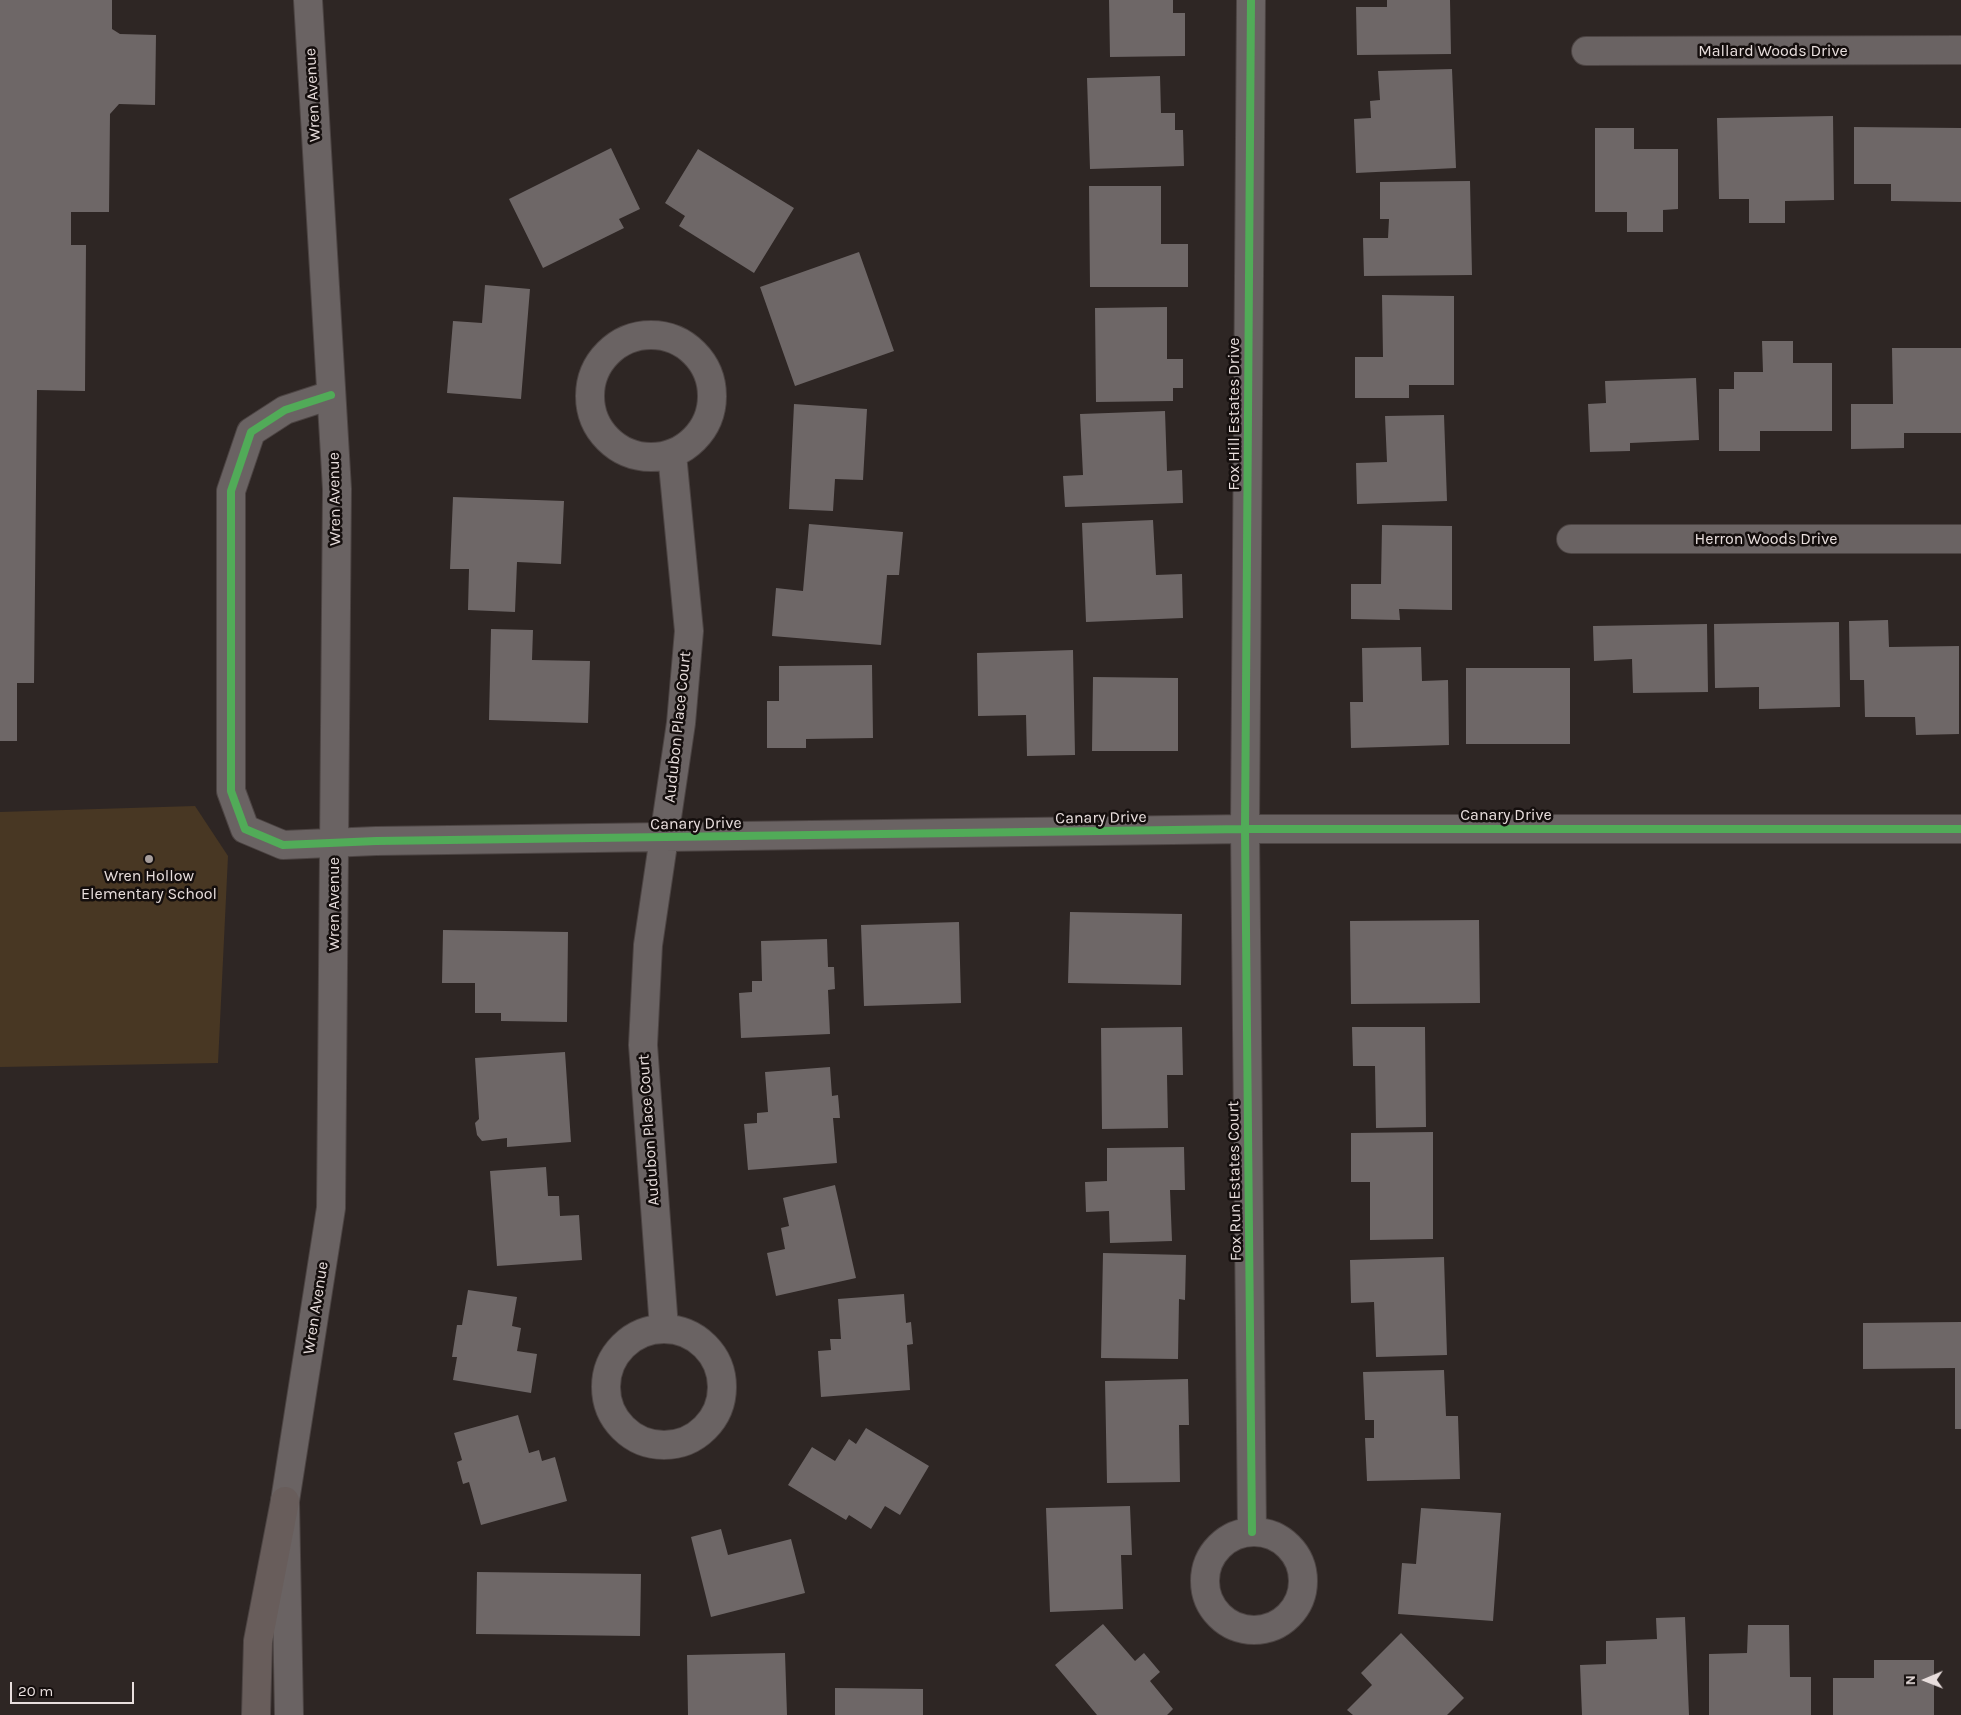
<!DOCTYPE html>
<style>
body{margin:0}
#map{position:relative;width:1961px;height:1715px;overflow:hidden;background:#2e2624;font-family:Karla,sans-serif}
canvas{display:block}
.north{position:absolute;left:1901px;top:1655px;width:50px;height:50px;-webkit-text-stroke:4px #140e0d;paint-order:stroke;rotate:269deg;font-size:14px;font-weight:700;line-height:20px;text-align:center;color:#e8dedd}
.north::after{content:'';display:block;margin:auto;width:18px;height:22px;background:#e8dedd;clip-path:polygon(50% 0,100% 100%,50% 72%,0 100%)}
.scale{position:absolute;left:10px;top:1682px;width:124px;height:22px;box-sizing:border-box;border:2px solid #e8dedd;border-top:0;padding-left:6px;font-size:15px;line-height:18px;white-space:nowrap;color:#e8dedd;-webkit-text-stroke:4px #140e0d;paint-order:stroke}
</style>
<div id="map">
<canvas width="1961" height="1715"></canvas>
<div class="north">N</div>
<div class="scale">20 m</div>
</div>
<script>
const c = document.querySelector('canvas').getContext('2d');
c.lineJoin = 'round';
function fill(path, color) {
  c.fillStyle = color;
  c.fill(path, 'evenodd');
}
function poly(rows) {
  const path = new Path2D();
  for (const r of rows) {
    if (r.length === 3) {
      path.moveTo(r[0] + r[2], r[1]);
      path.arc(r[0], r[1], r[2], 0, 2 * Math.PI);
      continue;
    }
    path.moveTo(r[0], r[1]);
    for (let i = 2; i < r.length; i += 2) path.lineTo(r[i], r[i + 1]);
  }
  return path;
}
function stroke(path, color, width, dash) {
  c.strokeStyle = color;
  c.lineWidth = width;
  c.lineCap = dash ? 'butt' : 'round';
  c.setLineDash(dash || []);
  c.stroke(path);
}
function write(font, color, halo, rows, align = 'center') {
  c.font = font + ' Karla,sans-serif';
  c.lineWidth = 5;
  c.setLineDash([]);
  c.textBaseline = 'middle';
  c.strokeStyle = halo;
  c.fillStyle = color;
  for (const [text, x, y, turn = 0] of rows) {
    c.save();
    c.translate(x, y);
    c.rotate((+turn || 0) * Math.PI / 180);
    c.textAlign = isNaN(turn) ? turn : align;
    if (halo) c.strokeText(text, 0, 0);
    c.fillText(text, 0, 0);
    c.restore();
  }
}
fill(poly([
 [195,806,228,856,218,1063,0,1067,0,812]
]), '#483723');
fill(poly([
 [0,0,112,0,112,29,120,34,156,35,155,105,119,104,110,114,109,212,71,212,71,245,86,245,85,391,37,390,34,683,17,683,17,741,0,741],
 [1109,0,1173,0,1173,13,1185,13,1185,56,1110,57],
 [1387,0,1450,0,1451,54,1357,55,1356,7,1387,7],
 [1452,69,1456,168,1356,173,1354,119,1371,118,1370,101,1380,100,1378,71],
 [1160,76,1161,113,1175,113,1175,130,1183,130,1184,166,1090,169,1087,78],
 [1833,116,1834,200,1785,201,1785,223,1749,223,1749,199,1719,199,1717,118],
 [1854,127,1961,128,1961,202,1891,201,1891,184,1854,184],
 [1595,128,1634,128,1634,149,1678,149,1678,209,1663,210,1663,232,1627,232,1627,212,1595,212],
 [611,148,640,209,619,219,624,228,543,268,509,199],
 [698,149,794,208,754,273,679,226,685,216,665,203],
 [1470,181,1472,275,1364,276,1363,238,1388,238,1389,219,1380,219,1380,182],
 [1089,186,1161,186,1161,244,1188,244,1188,287,1090,287],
 [859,252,894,351,795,386,760,287],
 [485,285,530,289,521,399,447,393,453,321,482,323],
 [1382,295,1454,296,1454,385,1409,385,1409,398,1355,398,1355,357,1383,357],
 [1167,307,1167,359,1183,359,1183,388,1173,388,1173,401,1096,402,1095,308],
 [1762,341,1793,341,1793,363,1832,363,1832,431,1760,431,1760,451,1719,451,1719,389,1734,389,1734,372,1763,372],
 [1892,348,1961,348,1961,433,1904,433,1904,448,1851,449,1851,404,1893,404],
 [1696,378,1699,440,1630,443,1630,451,1590,452,1588,404,1606,403,1605,381],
 [794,404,867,409,863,480,835,479,833,511,789,509],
 [1165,411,1167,471,1182,470,1183,503,1065,507,1063,476,1083,475,1080,414],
 [1444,415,1447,501,1357,504,1356,463,1387,462,1385,416],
 [453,497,564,501,561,564,517,562,515,612,468,610,469,569,450,569],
 [1153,520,1156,575,1182,574,1183,618,1086,622,1082,523],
 [809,524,903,532,899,575,887,575,881,645,772,636,776,588,803,591],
 [1382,525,1452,526,1452,610,1399,609,1400,620,1351,619,1351,584,1381,584],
 [1888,620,1889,647,1959,646,1959,734,1916,735,1915,717,1865,717,1864,680,1850,680,1849,621],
 [1839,622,1840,707,1759,709,1759,687,1715,688,1714,624],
 [1707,624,1708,692,1633,693,1632,659,1594,661,1593,626],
 [491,629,533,630,532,660,590,661,588,723,489,720],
 [1421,647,1422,681,1448,680,1449,745,1351,748,1350,702,1363,702,1362,648],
 [1073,650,1075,755,1027,756,1026,715,978,716,977,653],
 [872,665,873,738,806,739,806,748,767,748,767,701,779,701,779,666],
 [1466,668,1570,668,1570,744,1466,744],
 [1093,677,1178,678,1178,751,1092,751],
 [1070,912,1182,914,1181,985,1068,983],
 [1479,920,1480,1003,1351,1004,1350,921],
 [959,922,961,1003,864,1006,861,925],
 [443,930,568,932,567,1022,501,1021,501,1013,475,1013,475,983,442,983],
 [827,939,828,967,834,967,835,989,828,990,830,1034,741,1038,739,993,752,992,752,981,762,981,761,941],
 [1182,1027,1183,1075,1167,1075,1168,1128,1102,1129,1101,1028],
 [1352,1027,1425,1027,1426,1127,1376,1128,1375,1066,1353,1066],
 [565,1052,571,1142,507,1147,507,1138,482,1141,477,1135,475,1123,479,1119,475,1058],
 [830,1067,832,1096,838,1095,840,1118,833,1118,837,1163,748,1170,744,1124,757,1123,757,1113,768,1112,765,1072],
 [1433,1132,1433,1239,1370,1240,1370,1182,1351,1182,1351,1133],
 [1184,1147,1185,1190,1170,1190,1172,1241,1110,1243,1109,1211,1086,1212,1085,1182,1107,1181,1107,1148],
 [546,1167,548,1196,559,1196,560,1216,579,1215,582,1260,497,1266,490,1171],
 [835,1185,856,1278,776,1296,767,1253,785,1249,781,1228,789,1226,783,1198],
 [1103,1253,1186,1255,1185,1300,1179,1299,1178,1359,1101,1358],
 [1444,1257,1447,1355,1376,1357,1374,1302,1351,1303,1350,1260],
 [468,1290,517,1297,512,1326,521,1328,517,1351,537,1354,531,1393,453,1380,457,1357,452,1357,457,1325,462,1325],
 [904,1294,906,1323,911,1322,913,1344,907,1345,910,1390,821,1397,818,1351,831,1350,830,1339,841,1339,838,1299],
 [1961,1322,1961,1429,1955,1429,1955,1368,1863,1369,1863,1323],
 [1444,1370,1446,1416,1458,1416,1460,1479,1367,1481,1365,1438,1374,1438,1374,1420,1365,1420,1363,1372],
 [1188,1379,1189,1425,1179,1425,1180,1482,1107,1483,1105,1381],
 [518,1415,529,1453,539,1450,542,1461,555,1457,567,1501,481,1525,469,1482,463,1484,457,1462,462,1460,454,1433],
 [866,1428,929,1466,900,1515,885,1506,871,1529,849,1515,846,1520,788,1485,812,1447,835,1461,849,1439,856,1444],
 [1130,1506,1132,1555,1121,1555,1123,1609,1050,1612,1046,1508],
 [1421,1508,1501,1513,1493,1621,1398,1614,1402,1563,1416,1564],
 [721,1529,728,1555,791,1539,805,1593,711,1617,691,1537],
 [477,1572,641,1574,640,1636,476,1634],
 [1685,1617,1689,1715,1582,1715,1580,1665,1606,1664,1606,1641,1657,1639,1656,1618],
 [1103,1624,1135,1661,1144,1653,1160,1672,1150,1681,1173,1709,1167,1715,1097,1715,1055,1665],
 [1748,1625,1789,1625,1790,1677,1811,1677,1811,1715,1709,1715,1709,1654,1747,1653],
 [1401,1633,1464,1698,1447,1715,1353,1715,1347,1710,1372,1685,1361,1673],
 [785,1653,787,1715,688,1715,687,1655],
 [1874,1660,1934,1660,1934,1715,1833,1715,1833,1678,1874,1678],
 [835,1688,923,1689,923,1715,835,1715]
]), '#6e6767');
const street = poly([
 [1251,0,1245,829,1252,1532],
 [1586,51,1961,50],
 [651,396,61],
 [331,395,285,410,251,432,231,491,231,791,245,829,283,845,376,841,1245,829,1961,829],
 [1571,539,1961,539],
 [664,1328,643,1045,648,945,681,723,689,631,672,454],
 [664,1387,58],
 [1254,1581,49],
 [289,1715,285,1501,331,1208,337,489,308,0]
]);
const secondary = poly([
 [256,1715,258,1641,285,1501]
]);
stroke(street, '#4c4443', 30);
stroke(secondary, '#4c4443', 30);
stroke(street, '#6a6363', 28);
stroke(secondary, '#685d5b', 28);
stroke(poly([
 [1251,0,1245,829,1252,1532],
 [331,395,285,410,251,432,231,491,231,791,245,829,283,845,376,841,1245,829,1961,829]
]), '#51ab58', 8);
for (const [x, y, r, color] of [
 [149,859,5,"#a79e9c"]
]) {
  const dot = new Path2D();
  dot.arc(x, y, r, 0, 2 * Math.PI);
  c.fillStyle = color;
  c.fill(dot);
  stroke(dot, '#140e0d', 2);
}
write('16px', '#e8dedd', '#140e0d', [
 ["Mallard Woods Drive",1773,51],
 ["Wren Avenue",313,95,-93],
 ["Fox Hill Estates Drive",1234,414,-90],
 ["Wren Avenue",335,499,-91],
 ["Herron Woods Drive",1766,539],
 ["Audubon Place Court",678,727,-84],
 ["Canary Drive",1506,815],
 ["Canary Drive",1101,818,-1],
 ["Canary Drive",696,824,-1],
 ["Wren Avenue",334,904,-90],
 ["Audubon Place Court",649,1130,-94],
 ["Fox Run Estates Court",1235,1181,-91],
 ["Wren Avenue",316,1308,-81]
]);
write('16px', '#e8dedd', '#140e0d', [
 ["Wren Hollow",149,876],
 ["Elementary School",149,894]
]);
</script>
